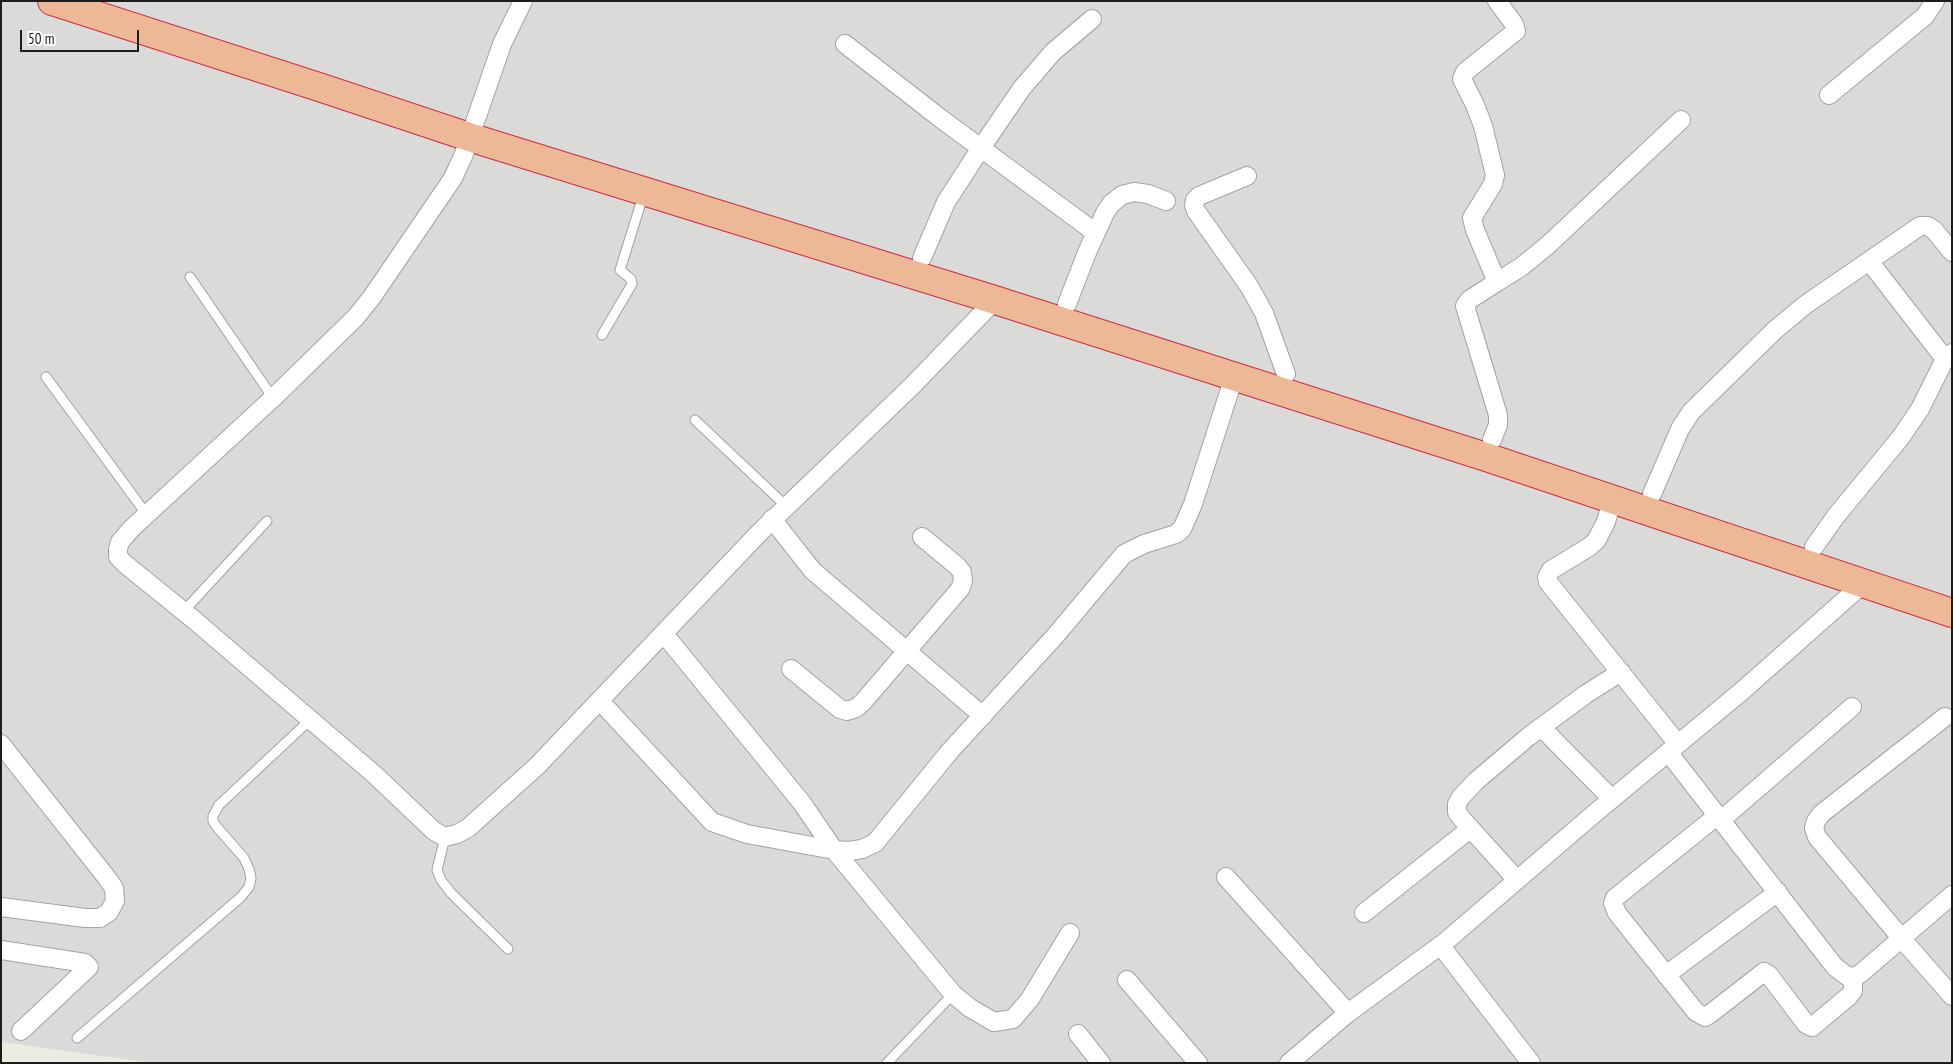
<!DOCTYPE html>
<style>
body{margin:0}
#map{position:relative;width:1953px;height:1064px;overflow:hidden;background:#edece3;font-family:"PT Sans Narrow",sans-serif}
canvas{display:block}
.frame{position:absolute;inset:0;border:2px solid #1c1c1c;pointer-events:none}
.scale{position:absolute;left:20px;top:30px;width:119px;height:22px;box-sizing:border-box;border:2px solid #1c1c1c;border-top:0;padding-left:6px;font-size:15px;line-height:18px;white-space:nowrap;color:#1c1c1c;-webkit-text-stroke:4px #fff;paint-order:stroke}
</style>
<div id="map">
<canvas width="1953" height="1064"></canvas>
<div class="frame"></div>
<div class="scale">50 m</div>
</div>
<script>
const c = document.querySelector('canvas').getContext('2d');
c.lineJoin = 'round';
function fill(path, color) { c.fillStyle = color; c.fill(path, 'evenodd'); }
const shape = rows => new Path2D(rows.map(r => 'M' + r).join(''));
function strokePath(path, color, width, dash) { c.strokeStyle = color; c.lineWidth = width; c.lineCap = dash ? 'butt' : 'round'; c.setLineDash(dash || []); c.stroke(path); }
fill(shape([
 [1,1,1952,1,1952,1063,153,1063,1,1042]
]), '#dadad9');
const service = shape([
 [190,277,273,398],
 [602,335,632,284,631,279,620,270,644,193],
 [46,377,147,515],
 [695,420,786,506],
 [183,612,267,521],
 [445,837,437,870,441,880,451,893,508,949],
 [77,1038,241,897,249,887,251,878,249,869,244,858,216,826,213,821,213,816,219,805,310,720],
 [887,1063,953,994]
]);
const minor = shape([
 [523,1,502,44,464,154,453,178,372,297,356,317,273,398,131,529,120,542,118,549,118,557,125,564,193,619,375,775,434,831,445,837,457,834,468,828,537,766,760,532,912,386,995,300],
 [845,44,940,118,1096,233],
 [1829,95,1925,16,1935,1],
 [1247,176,1199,196,1195,200,1194,205,1196,211,1249,286,1264,313,1286,374],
 [922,258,946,202,981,148,1022,88,1053,52,1092,19],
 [1869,261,1945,359],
 [1497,282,1521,267,1548,245,1681,120],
 [1067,304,1088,250,1105,213,1111,204,1122,195,1134,192,1148,194,1166,201],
 [1492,440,1498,425,1498,415,1465,306,1469,300,1497,282,1475,230,1472,218,1493,184,1495,175,1483,126,1475,105,1462,79,1465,72,1516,31,1514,24,1497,1],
 [1652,494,1680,429,1691,412,1775,330,1805,305,1920,226,1928,226,1934,230,1952,252],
 [1612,500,1606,522,1596,541,1589,547,1551,570,1547,577,1548,582,1678,744],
 [772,519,813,571,983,716],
 [1814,547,1836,516,1901,437,1920,409,1945,359,1952,353],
 [664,634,802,803,834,850,953,994,970,1008,994,1022,1013,1019,1030,999,1070,933],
 [791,669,840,709,847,711,856,708,863,702,960,589,963,581,962,572,957,566,922,537],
 [600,701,712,822,747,834,834,850,849,851,862,849,875,843,950,751,1056,635,1124,554,1144,544,1176,534,1182,529,1193,504,1234,377],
 [1945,717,1821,814,1816,821,1814,828,1817,837,1902,939,1952,996],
 [1541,727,1612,799],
 [1,744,107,878,114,888,115,901,109,912,100,918,85,918,1,907],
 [1668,752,1835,967,1847,976,1853,977,1860,974,1952,895],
 [1718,815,1615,898,1613,903,1617,913,1696,1012,1705,1017,1710,1014,1764,972,1769,975,1806,1024,1812,1027,1849,996,1853,991,1853,977],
 [1721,820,1852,707],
 [1226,877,1348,1013],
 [1517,880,1462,819,1457,812,1457,804,1461,797,1476,781,1528,737,1586,694,1621,672],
 [1364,913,1470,829],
 [1441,946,1531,1063],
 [1,950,85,963,89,967,21,1031],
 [1666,975,1778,892],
 [1127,980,1198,1063],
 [1078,1034,1101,1063],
 [1289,1063,1348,1013,1445,942,1595,813,1742,691,1864,583]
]);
const trunk = shape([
 [52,1,322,88,469,137,995,300,1486,457,1952,613]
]);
strokePath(service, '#a3a3a3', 11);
strokePath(minor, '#a3a3a3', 20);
strokePath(trunk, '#cf2b43', 30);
strokePath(service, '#fff', 9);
strokePath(minor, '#fff', 18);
strokePath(trunk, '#ecb896', 28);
</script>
